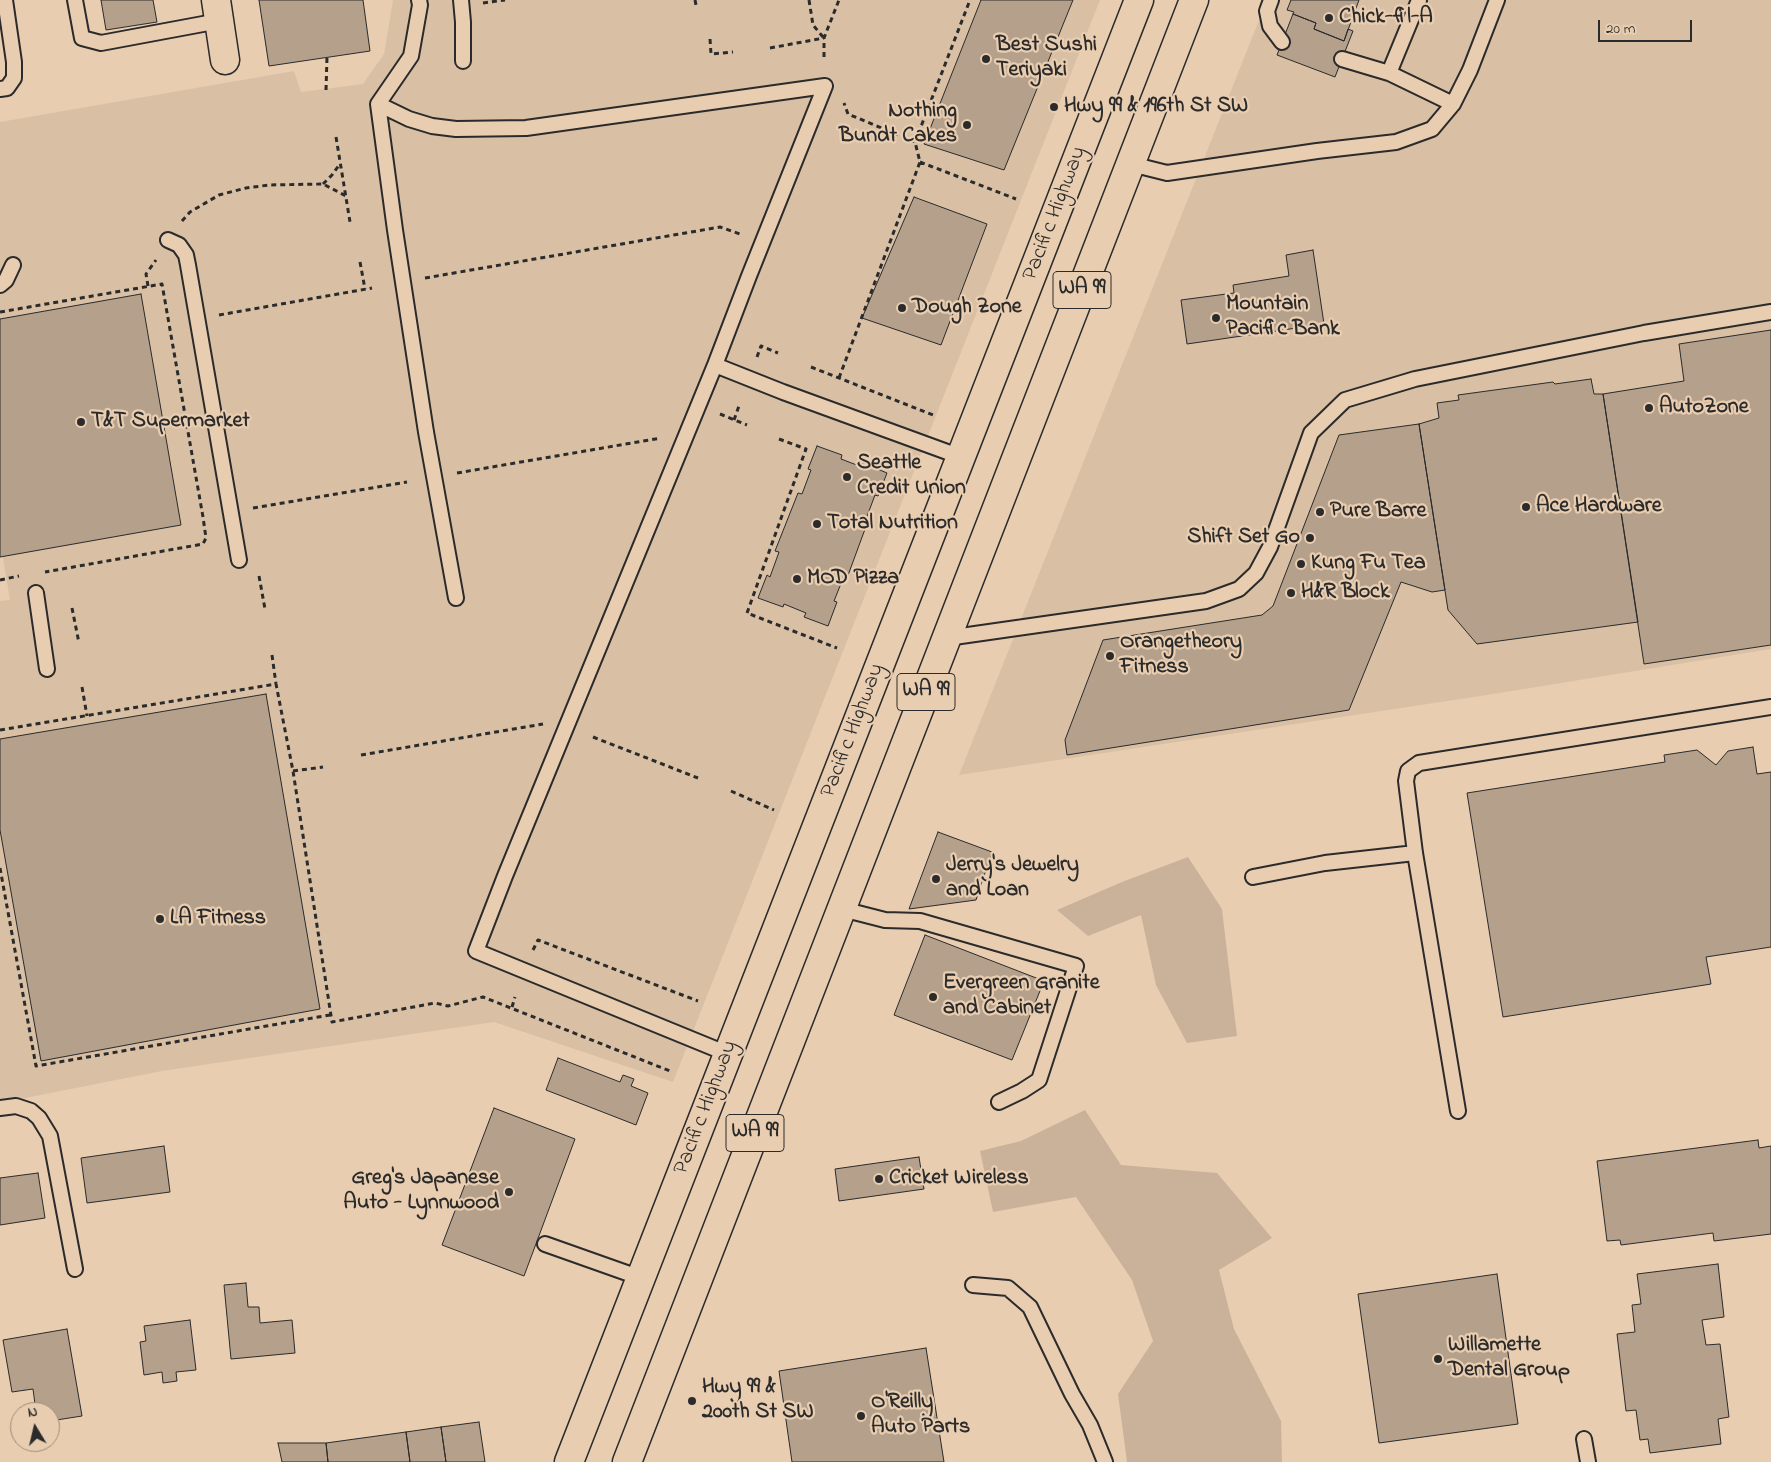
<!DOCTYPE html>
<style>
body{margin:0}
#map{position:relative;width:1771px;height:1462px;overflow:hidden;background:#e9cdb0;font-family:"Indie Flower",sans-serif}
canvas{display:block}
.north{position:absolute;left:10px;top:1402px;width:50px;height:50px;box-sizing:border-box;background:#e9cdb0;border:1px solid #9d8c7b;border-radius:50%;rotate:351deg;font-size:14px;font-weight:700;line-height:20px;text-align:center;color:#2b2b2b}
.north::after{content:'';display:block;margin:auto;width:18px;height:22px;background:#2b2b2b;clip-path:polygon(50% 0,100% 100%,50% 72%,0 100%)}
.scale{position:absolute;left:1598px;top:20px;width:94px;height:22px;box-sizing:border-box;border:2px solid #2b2b2b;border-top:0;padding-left:6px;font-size:15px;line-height:18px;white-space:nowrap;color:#2b2b2b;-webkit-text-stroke:4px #e9cdb0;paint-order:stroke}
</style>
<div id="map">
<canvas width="1771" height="1462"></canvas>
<div class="north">N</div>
<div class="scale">20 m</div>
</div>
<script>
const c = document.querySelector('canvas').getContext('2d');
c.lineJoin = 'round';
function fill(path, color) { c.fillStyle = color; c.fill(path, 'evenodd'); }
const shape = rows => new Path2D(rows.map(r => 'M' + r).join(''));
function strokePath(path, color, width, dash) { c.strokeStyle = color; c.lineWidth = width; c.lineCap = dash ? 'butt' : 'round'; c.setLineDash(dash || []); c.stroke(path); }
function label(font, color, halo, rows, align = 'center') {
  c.font = font + ' "Indie Flower",sans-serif'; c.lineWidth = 4.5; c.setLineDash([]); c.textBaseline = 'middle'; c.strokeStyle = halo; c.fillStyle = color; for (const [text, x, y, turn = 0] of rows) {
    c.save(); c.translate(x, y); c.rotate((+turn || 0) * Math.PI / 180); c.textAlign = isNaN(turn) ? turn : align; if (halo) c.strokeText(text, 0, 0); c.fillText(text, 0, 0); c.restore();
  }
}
fill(shape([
 [393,0,1100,0,673,1082,494,1022,162,1071,0,1103,0,601,10,600,0,540,0,122,294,71,301,92,363,84,384,54],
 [1267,0,1771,0,1771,649,1487,695,959,775]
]), '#d9c0a5');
fill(shape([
 [1188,857,1222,909,1237,1036,1187,1043,1156,985,1141,915,1088,936,1057,910,1122,882],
 [1085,1110,1121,1165,1217,1173,1272,1238,1219,1270,1234,1329,1281,1421,1282,1462,1127,1462,1118,1394,1153,1341,1132,1280,1076,1197,993,1212,980,1151,1021,1141]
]), '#cab29a');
const building = shape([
 [101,0,153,0,157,22,106,30,101,0],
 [259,0,363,0,370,51,269,66,259,0],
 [981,0,1073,0,1004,170,924,144,981,0],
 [1291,0,1359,0,1344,41,1314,29,1316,23,1293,14,1294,12,1287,10,1291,0],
 [1293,14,1316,23,1314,29,1344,41,1348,29,1353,31,1335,77,1277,55,1293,14],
 [914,197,987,224,941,345,862,318,914,197],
 [1313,250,1324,324,1187,344,1181,300,1234,293,1233,285,1289,276,1286,255,1313,250],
 [141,294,181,525,0,557,0,319,141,294],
 [1771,330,1771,645,1644,664,1603,394,1684,381,1679,344,1771,330],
 [1591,379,1594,394,1603,394,1638,622,1477,644,1448,610,1419,424,1439,418,1437,403,1459,400,1458,395,1553,382,1555,384,1591,379],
 [1419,424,1445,590,1432,592,1401,582,1349,710,1067,755,1065,740,1103,640,1262,615,1273,606,1339,435,1419,424],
 [817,446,842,455,841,459,862,467,863,463,887,473,878,496,875,495,866,519,868,521,847,578,844,576,834,601,837,602,828,626,804,617,806,613,784,604,783,607,758,598,767,575,770,577,779,552,775,551,798,493,802,494,811,470,808,469,817,446],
 [266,694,320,1009,41,1061,0,830,0,739,266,694],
 [1753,747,1757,774,1771,772,1771,947,1706,957,1711,984,1503,1017,1467,793,1665,762,1664,755,1697,750,1716,765,1728,751,1753,747],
 [938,832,992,852,976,900,909,909,938,832],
 [925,935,1044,981,1012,1060,894,1015,925,935],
 [558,1058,620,1082,623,1075,634,1079,631,1086,648,1093,636,1125,546,1090,558,1058],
 [494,1108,575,1139,524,1276,442,1245,494,1108],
 [1758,1140,1759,1148,1771,1146,1771,1234,1714,1241,1713,1233,1621,1245,1620,1240,1607,1241,1597,1161,1758,1140],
 [164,1146,170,1192,87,1203,81,1158,164,1146],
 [919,1157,924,1189,839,1201,835,1169,919,1157],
 [38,1173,45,1218,0,1225,0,1178,38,1173],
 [1718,1264,1724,1317,1702,1320,1706,1345,1720,1344,1729,1417,1718,1419,1721,1444,1650,1453,1648,1439,1640,1440,1636,1410,1626,1411,1617,1334,1635,1332,1632,1305,1641,1304,1637,1274,1718,1264],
 [1497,1274,1518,1424,1379,1443,1358,1294,1497,1274],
 [246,1283,248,1307,259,1307,260,1323,292,1320,295,1353,231,1359,224,1285,246,1283],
 [190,1320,196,1370,176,1372,177,1381,163,1383,162,1372,144,1375,140,1342,146,1341,144,1326,190,1320],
 [67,1329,82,1416,50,1421,50,1412,36,1412,33,1389,12,1392,3,1340,67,1329],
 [926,1348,944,1462,792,1462,779,1371,926,1348],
 [479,1422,485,1462,446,1462,441,1427,479,1422],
 [441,1427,446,1462,410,1462,406,1432,441,1427],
 [406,1432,410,1462,328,1462,326,1443,406,1432],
 [278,1443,326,1443,328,1462,282,1462,278,1443]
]);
fill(building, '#b4a08b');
strokePath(building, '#2b2b2b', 1);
const lane = shape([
 [75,0,82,38,101,43,219,21],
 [419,0,420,5,411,56,378,104,409,119,432,126,456,129,526,128,825,86,749,276,715,365],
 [461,0,463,22,463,61],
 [1271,0,1267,11,1270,26,1282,42],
 [1419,0,1389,73,1453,104],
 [1342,59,1389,73],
 [0,89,7,88,14,78,14,62,5,0],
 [378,104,395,230,426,432,456,598],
 [1131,164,1167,173,1317,151,1396,142,1432,129,1453,104,1470,70,1497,0],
 [168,240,179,245,186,255,188,265,239,560],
 [0,285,6,280,13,265],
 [36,593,47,669],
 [947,638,1206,601,1239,589,1256,573,1270,547,1311,433,1345,400,1415,379,1644,333,1771,312],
 [1253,877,1325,863,1415,853],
 [842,909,885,920,920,921,1076,966,1039,1080,1022,1091,999,1102],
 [728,1054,476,951,505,876,715,365,783,392,961,457],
 [0,1108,16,1106,31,1111,39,1118,50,1136,75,1269],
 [1458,1111,1415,853,1406,781,1408,771,1419,763,1771,707],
 [545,1244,641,1278],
 [973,1285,1008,1288,1030,1307,1072,1394,1090,1425,1105,1462],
 [1584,1439,1588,1462]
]);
const street = shape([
 [216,0,225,60]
]);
const highway = shape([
 [569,1462,1139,0],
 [627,1462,1194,0]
]);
strokePath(lane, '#2b2b2b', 18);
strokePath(street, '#2b2b2b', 31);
strokePath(highway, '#2b2b2b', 31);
strokePath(shape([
 [695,0,696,5],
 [809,0,813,25,823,37],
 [483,3,505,0],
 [710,39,711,54,733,52],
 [770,48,824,38],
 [824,57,824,38,839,0],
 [326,90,327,57],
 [336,137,350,222],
 [915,142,970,0],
 [920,162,1016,199],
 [323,184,332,175,340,164],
 [182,221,190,212,219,195,246,188,269,185,323,184,346,196],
 [360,262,365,289],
 [425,278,720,227,740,234],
 [148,286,146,274,156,260],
 [0,312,162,284,203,517,206,538,203,544,45,572],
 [219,315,372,288],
 [757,357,761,346,778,353],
 [811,367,933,415],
 [839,378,920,162,915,142,848,114,844,103],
 [720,414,747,425],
 [734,420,740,403],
 [779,439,806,449,747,613,837,648],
 [457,473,661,438],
 [253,508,407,482],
 [259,576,265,609],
 [0,580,19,576],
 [72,608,79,643],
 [272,655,276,684],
 [82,687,87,716],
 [0,730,276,684,293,771,332,1022,435,1003,448,1006,483,997,670,1071],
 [593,737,698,778],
 [361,755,543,724],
 [293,771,323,767],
 [731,791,774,810],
 [0,868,36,1066,330,1015],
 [533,950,538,940,698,1001],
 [512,1007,515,997]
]), '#2b2b2b', 3, [5, 4]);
strokePath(lane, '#e9cdb0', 14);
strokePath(street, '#e9cdb0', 28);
strokePath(highway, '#e9cdb0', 28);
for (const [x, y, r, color] of [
 [1329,18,5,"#2b2b2b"],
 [986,59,5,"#2b2b2b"],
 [1054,107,5,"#2b2b2b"],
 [967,125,5,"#2b2b2b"],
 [902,308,5,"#2b2b2b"],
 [1216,318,5,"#2b2b2b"],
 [1649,408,5,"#2b2b2b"],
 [81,422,5,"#2b2b2b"],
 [847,477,5,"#2b2b2b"],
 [1526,507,5,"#2b2b2b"],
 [1320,512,5,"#2b2b2b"],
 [817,524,5,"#2b2b2b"],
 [1310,538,5,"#2b2b2b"],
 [1301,564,5,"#2b2b2b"],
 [797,579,5,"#2b2b2b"],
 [1291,593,5,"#2b2b2b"],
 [1110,656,5,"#2b2b2b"],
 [936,879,5,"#2b2b2b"],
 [160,919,5,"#2b2b2b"],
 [933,997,5,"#2b2b2b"],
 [879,1179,5,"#2b2b2b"],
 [509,1192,5,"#2b2b2b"],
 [1438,1359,5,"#2b2b2b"],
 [692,1401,5,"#2b2b2b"],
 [861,1416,5,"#2b2b2b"]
]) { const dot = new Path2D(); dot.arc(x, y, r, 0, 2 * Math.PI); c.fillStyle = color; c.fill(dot); strokePath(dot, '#e9cdb0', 2); }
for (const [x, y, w] of [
 [1082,290,58],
 [926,692,58],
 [755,1133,58]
]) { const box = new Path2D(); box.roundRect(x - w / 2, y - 18.5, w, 37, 4); c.fillStyle = '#e9cdb0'; c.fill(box); strokePath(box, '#2b2b2b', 1); }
label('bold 21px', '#2b2b2b', null, [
 ["WA 99",1082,290],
 ["WA 99",926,692],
 ["WA 99",755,1133]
]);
label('bold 22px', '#2b2b2b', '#e9cdb0', [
 ["Chick-fil-A",1339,18],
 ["Best Sushi",996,46],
 ["Teriyaki",996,71],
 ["Hwy 99 & 196th St SW",1064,107],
 ["Nothing",957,112,"right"],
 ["Bundt Cakes",957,137,"right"],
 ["Mountain",1226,305],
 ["Pacific Bank",1226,330],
 ["Dough Zone",912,308],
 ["AutoZone",1659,408],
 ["T&T Supermarket",91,422],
 ["Seattle",857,464],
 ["Credit Union",857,489],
 ["Ace Hardware",1536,507],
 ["Pure Barre",1330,512],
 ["Total Nutrition",827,524],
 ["Shift Set Go",1300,538,"right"],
 ["Kung Fu Tea",1311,564],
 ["MOD Pizza",807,579],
 ["H&R Block",1301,593],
 ["Orangetheory",1120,643],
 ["Fitness",1120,668],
 ["Jerry's Jewelry",946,866],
 ["and Loan",946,891],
 ["LA Fitness",170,919],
 ["Evergreen Granite",943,984],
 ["and Cabinet",943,1009],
 ["Greg's Japanese",499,1179,"right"],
 ["Auto - Lynnwood",499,1204,"right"],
 ["Cricket Wireless",889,1179],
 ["Willamette",1448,1346],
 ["Dental Group",1448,1371],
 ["Hwy 99 &",702,1388],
 ["200th St SW",702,1413],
 ["O'Reilly",871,1403],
 ["Auto Parts",871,1428]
], 'left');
label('22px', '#2b2b2b', '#e9cdb0', [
 ["Pacific Highway",1056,214,-69],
 ["Pacific Highway",854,731,-69],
 ["Pacific Highway",707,1108,-69]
]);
</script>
